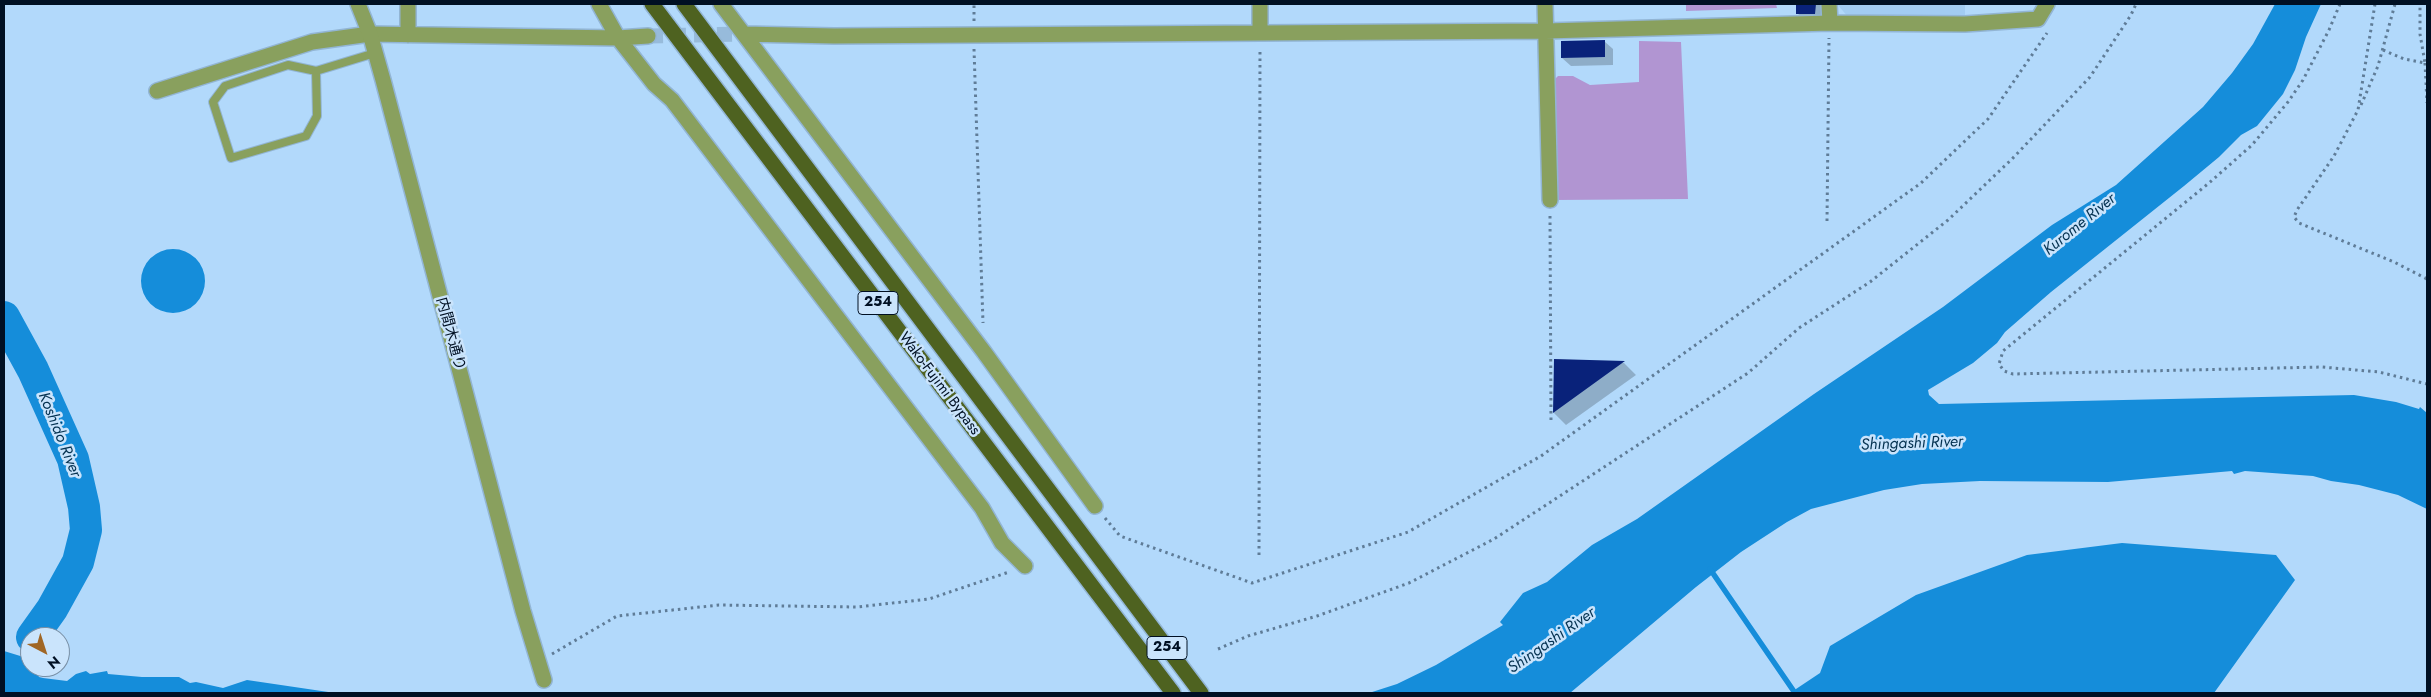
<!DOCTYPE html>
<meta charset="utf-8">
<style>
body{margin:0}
#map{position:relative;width:2431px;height:697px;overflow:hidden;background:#b2d9fb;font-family:Jost,sans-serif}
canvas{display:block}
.frame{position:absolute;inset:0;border:5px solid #001023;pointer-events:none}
.north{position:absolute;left:20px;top:627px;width:50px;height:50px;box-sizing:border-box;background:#cae4fc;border:1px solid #798fa5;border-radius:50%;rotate:140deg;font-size:14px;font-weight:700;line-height:20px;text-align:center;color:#001023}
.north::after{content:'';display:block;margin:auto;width:18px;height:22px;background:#a06625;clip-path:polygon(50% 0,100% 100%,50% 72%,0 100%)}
</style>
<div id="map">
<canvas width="2431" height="697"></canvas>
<div class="frame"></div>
<div class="north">N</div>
</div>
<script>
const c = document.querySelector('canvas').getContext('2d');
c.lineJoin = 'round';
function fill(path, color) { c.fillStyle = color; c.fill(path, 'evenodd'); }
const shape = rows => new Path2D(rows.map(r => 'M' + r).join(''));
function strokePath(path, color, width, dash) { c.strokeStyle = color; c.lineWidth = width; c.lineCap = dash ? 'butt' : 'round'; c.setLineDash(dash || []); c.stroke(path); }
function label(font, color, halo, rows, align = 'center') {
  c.font = font + ' Jost,"Noto Sans JP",sans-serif'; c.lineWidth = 5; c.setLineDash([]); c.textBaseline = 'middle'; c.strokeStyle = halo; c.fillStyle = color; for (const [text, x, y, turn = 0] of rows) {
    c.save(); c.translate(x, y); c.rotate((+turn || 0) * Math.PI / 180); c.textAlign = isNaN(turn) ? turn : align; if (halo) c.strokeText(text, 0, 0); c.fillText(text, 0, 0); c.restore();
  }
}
fill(shape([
 [1837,4,1965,4,1965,17,1849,18]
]), '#a2ccf2');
fill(shape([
 [1686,4,1776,4,1777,8,1686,11],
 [1639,41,1681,42,1688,199,1555,200,1554,80,1558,76,1573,76,1590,85,1639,82]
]), '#b195d2');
fill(shape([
 [2275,4,2321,4,2306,37,2295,70,2283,94,2257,126,2241,135,2219,157,2184,186,2051,292,2005,332,1997,343,1973,363,1928,390,1929,395,1939,404,2354,395,2396,402,2419,409,2420,407,2427,413,2427,509,2398,495,2359,485,2331,481,2313,476,2245,471,2234,474,2232,471,2108,482,1980,481,1922,484,1884,490,1811,509,1787,522,1741,552,1696,587,1570,693,1369,693,1397,684,1436,665,1503,625,1500,622,1523,593,1547,582,1592,545,1637,519,1814,394,1943,307,2052,225,2116,185,2203,107,2232,73,2253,44],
 '141 281a32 32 0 1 1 64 0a32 32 0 1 1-64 0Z',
 [2122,543,2276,555,2295,580,2214,693,1790,693,1820,673,1830,646,1916,595,2027,555],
 [4,651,30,659,30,667,34,667,39,677,43,678,67,681,76,674,86,671,90,674,107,671,108,674,142,677,179,677,190,683,196,682,223,688,247,680,335,693,4,693]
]), '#158dda');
fill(shape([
 [1797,4,1824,4,1823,22,1806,21,1797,13],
 [1604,41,1613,49,1613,65,1571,66,1562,58],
 [1555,360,1624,363,1636,375,1566,425,1554,413]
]), '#0003');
strokePath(shape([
 [1710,569,1795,693]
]), '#158dda', 5.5);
strokePath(shape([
 [4,317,33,370,73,459,84,507,86,530,78,562,52,609,32,637]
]), '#158dda', 32);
fill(shape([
 [1796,4,1816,4,1815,14,1796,14],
 [1605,40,1605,57,1561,58,1561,41],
 [1554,359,1625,361,1553,413]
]), '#09227a');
strokePath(shape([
 [648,36,744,34]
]), '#97bbdb', 15, [15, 8]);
const service = shape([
 [316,71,288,65,225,86,213,102,231,158,306,136,317,116,316,71,375,53]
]);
const minor = shape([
 [408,4,408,35],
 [599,4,618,38,654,84,672,100,982,508,1002,543,1025,566],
 [721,4,984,352,1095,506],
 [1545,4,1550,200],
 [1829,4,1830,23],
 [1260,32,1260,4],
 [744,34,834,36,1546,31,1830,23,1965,24,2038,19,2047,4],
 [157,91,312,42,370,34,618,38,648,36]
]);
const tertiary = shape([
 [358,4,370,34,383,80,523,611,544,680]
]);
const trunk = shape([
 [652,4,1173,693],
 [684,4,1201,693]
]);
strokePath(service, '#92b5d4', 10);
strokePath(minor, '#92b5d4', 18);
strokePath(tertiary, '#92b5d4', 18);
strokePath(trunk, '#92b5d4', 18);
strokePath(shape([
 [2340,4,2329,30,2303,80,2288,102,2252,145,2209,183,2003,351,1999,364,2004,371,2013,374,2322,367,2379,372,2427,384],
 [2375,4,2358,110,2334,156,2297,210,2294,217,2299,223,2394,262,2427,279],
 [974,21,974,4],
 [974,49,983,323],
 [2383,50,2404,59,2425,63,2420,34,2420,4],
 [2425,63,2427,103],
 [2361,105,2378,66,2395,4],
 [1550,216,1551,423],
 [1827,221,1829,38],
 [1105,518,1120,536,1252,583,1408,532,1541,456,1921,183,1988,119,2047,33],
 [1259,555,1260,48],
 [1218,649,1248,636,1317,616,1409,583,1494,539,1748,373,1799,328,1870,282,1948,220,2012,159,2090,77,2131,15,2136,4],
 [552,654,617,616,719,605,857,607,929,599,1009,572]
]), '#5f7c97', 3, [2.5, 4]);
strokePath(service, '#89a05e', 8);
strokePath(minor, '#89a05e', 15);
strokePath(tertiary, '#89a05e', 15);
strokePath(trunk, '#4e6220', 15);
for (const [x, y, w] of [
 [878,303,40],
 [1167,648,40]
]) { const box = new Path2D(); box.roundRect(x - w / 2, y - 11.5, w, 23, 4); c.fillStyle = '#cae4fc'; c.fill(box); strokePath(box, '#001023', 1); }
label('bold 14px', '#001023', null, [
 ["254",878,303],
 ["254",1167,648]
]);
label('15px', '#001023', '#cae4fc', [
 ["内間木通り",450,334,75],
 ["Wako-Fujimi Bypass",939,384,53]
]);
label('italic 16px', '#053251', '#cae4fc', [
 ["Kurome River",2080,225,-39],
 ["Koshido River",59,435,68],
 ["Shingashi River",1912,444,-2],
 ["Shingashi River",1552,641,-35]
]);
</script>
